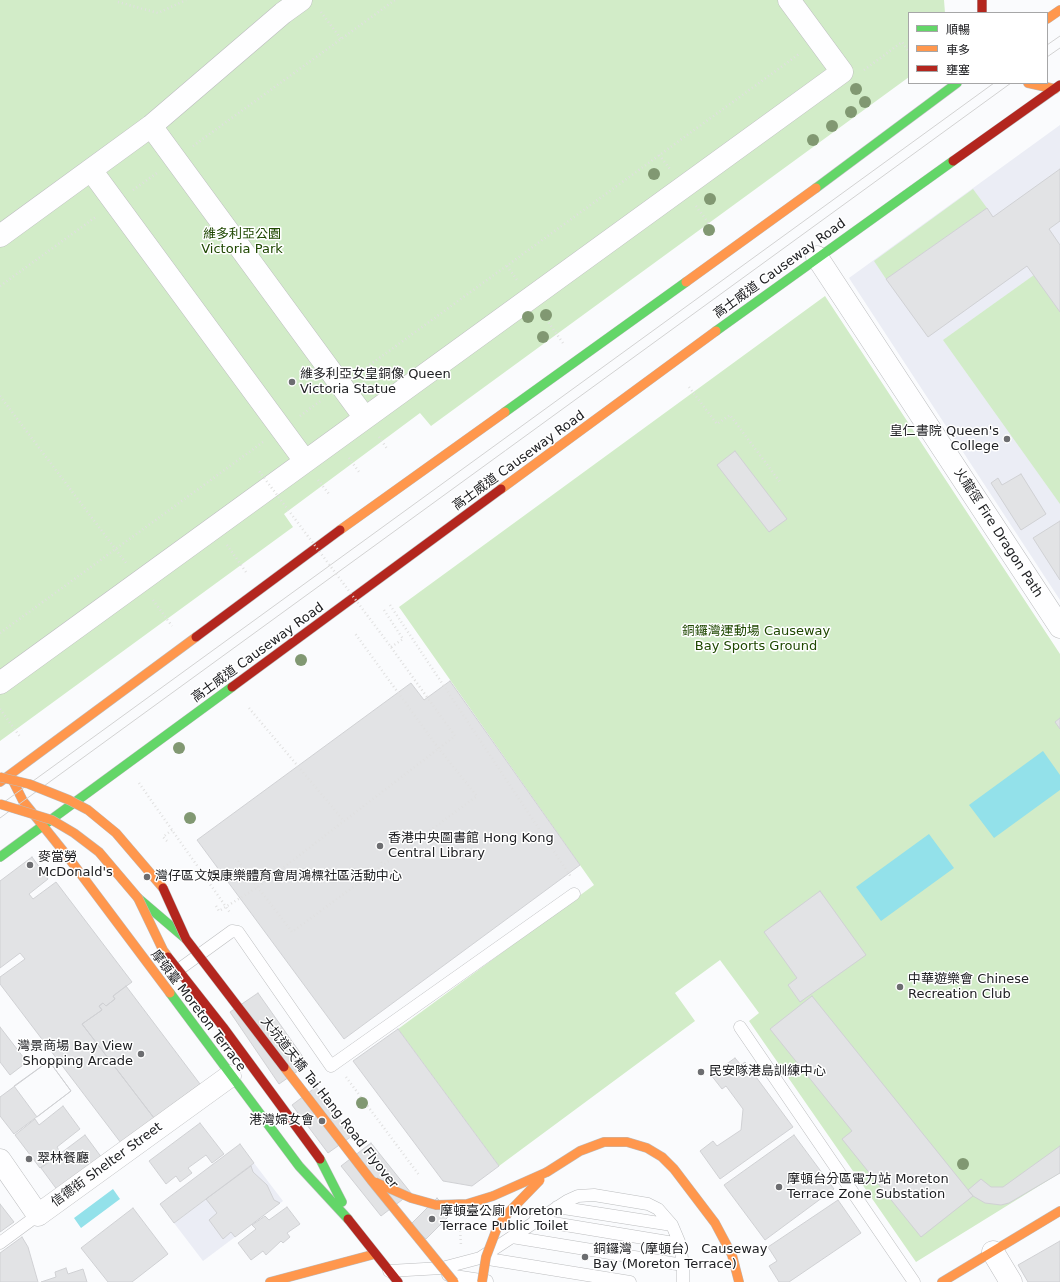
<!DOCTYPE html>
<meta charset="utf-8">
<style>
body{margin:0}
#map{position:relative;width:1060px;height:1282px;overflow:hidden;background:#fafbfd;font-family:"DejaVu Sans","Noto Sans TC",sans-serif}
canvas{display:block}
.legend{position:absolute;left:908px;top:12px;width:140px;height:72px;box-sizing:border-box;background:#fff;border:1px solid #a6a6a7;margin:0;padding:5px 7px;list-style:none;font-size:12px;color:#202124}
.legend li{display:flex;align-items:center;gap:8px;height:20px}
.legend b{width:20px;border:1px solid #a6a6a7}
</style>
<div id="map">
<canvas width="1060" height="1282"></canvas>
<ul class="legend">
<li><b style="height:5px;background:#63d668"></b>順暢</li>
<li><b style="height:5px;background:#ff974d"></b>車多</li>
<li><b style="height:5px;background:#b3261e"></b>壅塞</li>
</ul>
</div>
<script>
const c = document.querySelector('canvas').getContext('2d');
c.lineJoin = 'round';
function fill(path, color) { c.fillStyle = color; c.fill(path, 'evenodd'); }
const shape = rows => new Path2D(rows.map(r => 'M' + r).join(''));
function strokePath(path, color, width, dash) { c.strokeStyle = color; c.lineWidth = width; c.lineCap = dash ? 'butt' : 'round'; c.setLineDash(dash || []); c.stroke(path); }
function label(font, color, halo, rows, align = 'center') {
  c.font = font + ' "DejaVu Sans","Noto Sans TC",sans-serif'; c.lineWidth = 3; c.setLineDash([]); c.textBaseline = 'middle'; c.strokeStyle = halo; c.fillStyle = color; for (const [text, x, y, turn = 0] of rows) {
    c.save(); c.translate(x, y); c.rotate((+turn || 0) * Math.PI / 180); c.textAlign = isNaN(turn) ? turn : align; if (halo) c.strokeText(text, 0, 0); c.fillText(text, 0, 0); c.restore();
  }
}
fill(shape([
 [1060,125,1060,600,849,278],
 [254,1163,283,1201,203,1261,174,1223]
]), '#ebedf5');
fill(shape([
 [0,0,944,0,945,13,909,13,909,77,431,426,420,413,284,514,293,527,0,741],
 [973,189,987,208,886,279,874,261],
 [1034,275,1060,312,1060,504,943,340],
 [825,296,1060,654,1060,1173,916,1262,749,1021,759,1013,720,960,675,993,695,1021,499,1166,398,1029,594,885,399,607]
]), '#d2ecc8');
fill(shape([
 [1043,751,1060,775,1060,790,994,838,969,805],
 [929,834,954,868,881,921,856,887],
 [113,1189,120,1199,81,1228,74,1218]
]), '#93e1ea');
const building = shape([
 [1060,169,1060,221,1049,229,1060,245,1060,312,1027,266,928,337,886,279,987,208,993,217,1060,169],
 [735,451,787,519,769,532,717,465,735,451],
 [1021,474,1046,514,1021,530,991,483,998,478,1002,485,1021,474],
 [1060,521,1060,580,1033,538,1060,521],
 [450,681,580,865,344,1039,197,840,411,683,424,700,450,681],
 [1060,718,1060,729,1055,722,1060,718],
 [32,857,48,879,29,894,33,899,56,882,132,982,113,996,115,999,106,1006,103,1003,99,1006,102,1010,82,1024,154,1118,121,1143,0,984,0,977,25,959,20,953,0,968,0,881,32,857],
 [820,891,866,955,800,1002,788,985,797,978,764,932,820,891],
 [126,986,200,1084,154,1118,82,1024,102,1010,99,1006,103,1003,106,1006,115,999,113,996,126,986],
 [258,993,308,1064,279,1084,230,1012,258,993],
 [812,996,973,1196,921,1237,842,1139,852,1131,770,1029,812,996],
 [0,1027,27,1062,10,1075,0,1062,0,1027],
 [398,1029,499,1166,472,1186,443,1181,353,1061,398,1029],
 [735,1058,741,1065,745,1062,793,1127,720,1179,700,1151,713,1141,717,1146,741,1130,743,1109,726,1086,722,1089,711,1075,735,1058],
 [49,1061,71,1091,37,1117,14,1086,49,1061],
 [49,1061,71,1091,14,1134,0,1116,0,1097,49,1061],
 [316,1087,352,1136,328,1153,292,1105,316,1087],
 [63,1106,80,1129,57,1147,60,1152,40,1168,15,1135,35,1119,39,1125,63,1106],
 [200,1123,224,1154,212,1163,206,1155,188,1168,192,1173,180,1182,176,1176,166,1184,149,1161,200,1123],
 [85,1135,102,1158,58,1191,41,1168,85,1135],
 [794,1135,834,1189,765,1240,724,1185,794,1135],
 [371,1143,411,1193,381,1216,341,1166,371,1143],
 [240,1144,254,1163,174,1223,160,1204,240,1144],
 [1060,1146,1060,1173,1009,1203,1001,1205,985,1203,973,1196,968,1190,981,1179,991,1187,1003,1187,1060,1146],
 [251,1166,253,1172,267,1185,274,1200,280,1203,235,1237,231,1232,223,1239,209,1220,217,1213,206,1199,251,1166],
 [437,1198,452,1213,426,1239,411,1224,437,1198],
 [838,1200,861,1233,789,1282,779,1282,769,1266,777,1261,768,1247,838,1200],
 [0,1204,14,1222,0,1232,0,1204],
 [287,1207,300,1224,287,1233,290,1237,283,1243,281,1241,266,1255,263,1251,251,1260,238,1243,256,1229,252,1225,265,1216,269,1220,287,1207],
 [133,1208,168,1254,132,1282,108,1282,81,1248,133,1208],
 [22,1237,28,1247,38,1282,0,1282,0,1253,22,1237],
 [1060,1241,1060,1282,1028,1282,1018,1265,1060,1241],
 [66,1268,68,1274,83,1269,87,1282,41,1282,56,1277,55,1272,66,1268]
]);
fill(building, '#e2e3e5');
strokePath(building, '#d0d1d4', 1);
const lane = shape([
 [174,973,232,931,238,932,331,1066,574,894],
 [740,1027,914,1282],
 [557,1207,672,1225],
 [535,1220,680,1244],
 [512,1237,683,1265],
 [0,1243,38,1215],
 [482,1258,630,1282],
 [389,1271,442,1268,480,1258,567,1201,578,1196,594,1195,648,1204,658,1209,672,1225,680,1244,683,1265,683,1282],
 [448,1275,487,1281]
]);
const street = shape([
 [151,126,365,418],
 [91,170,305,461],
 [0,236,151,126,283,13,301,0],
 [817,257,1060,627],
 [0,683,842,72,789,0],
 [0,1160,38,1215,230,1076],
 [993,1252,1011,1282]
]);
const fast = shape([
 [816,188,957,83],
 [716,331,953,161],
 [505,412,686,282],
 [0,857,232,687],
 [138,898,186,939],
 [170,993,299,1166,348,1219],
 [320,1159,342,1202]
]);
const slow = shape([
 [1047,19,1060,10],
 [1028,83,1055,89],
 [686,282,816,188],
 [501,489,716,331],
 [340,530,505,412],
 [10,775,23,801,68,857,170,993],
 [0,782,196,637],
 [547,1172,580,1151,604,1142,627,1142,647,1148,662,1157,674,1169,715,1223,732,1255,739,1282],
 [270,1282,375,1254],
 [942,1282,1060,1211]
]);
const jam = shape([
 [982,0,982,13],
 [953,161,1060,85],
 [196,637,340,530],
 [232,687,501,489],
 [348,1219,398,1282]
]);
strokePath(lane, '#bcbdbf', 13);
strokePath(street, '#bcbdbf', 23);
strokePath(fast, '#bcbdbf', 10);
strokePath(slow, '#bcbdbf', 10);
strokePath(jam, '#bcbdbf', 10);
strokePath(shape([
 [118,2,158,13,186,0],
 [321,12,341,39],
 [864,70,902,42,909,52],
 [193,146,395,0],
 [659,155,670,169],
 [133,190,157,173],
 [696,206,715,232],
 [507,266,517,280],
 [0,286,97,216],
 [544,316,563,343],
 [360,372,799,54],
 [689,387,717,424,730,415,780,482],
 [0,396,126,563],
 [300,416,323,399],
 [379,437,388,450],
 [349,458,359,472],
 [318,480,329,494],
 [227,545,246,572],
 [153,600,172,626],
 [390,605,571,877],
 [384,610,403,639,391,647],
 [0,633,263,442],
 [249,708,344,821],
 [0,709,21,738],
 [139,783,231,914],
 [167,841,163,837,172,830],
 [238,861,292,932,477,796,439,749,354,632],
 [381,862,383,865],
 [346,1077,419,1175],
 [460,1227,461,1246]
]), '#e0e0e0', 2.5, [1, 3]);
strokePath(lane, '#fefeff', 12);
strokePath(street, '#fefeff', 22);
strokePath(fast, '#63d668', 9);
strokePath(slow, '#ff974d', 9);
strokePath(jam, '#b3261e', 9);
strokePath(shape([
 [1047,45,1060,36],
 [1047,57,1060,48],
 [0,805,994,83],
 [0,818,1011,83]
]), '#d2d2d2', 1);
const slowBridge = shape([
 [0,777,29,784,69,800,88,810,116,833,163,888],
 [0,804,52,820,74,833,99,852,138,898,163,950,168,957],
 [284,1067,371,1180,454,1282],
 [375,1182,411,1198,436,1205,467,1204,493,1196,547,1172],
 [482,1282,486,1257,497,1228,508,1213,540,1180]
]);
const jamBridge = shape([
 [163,888,186,939,284,1067],
 [168,957,223,1027,320,1159]
]);
strokePath(slowBridge, '#bcbdbf', 10, []);
strokePath(jamBridge, '#bcbdbf', 10, []);
strokePath(shape([
 [216,906,219,911,258,887,455,736,391,647,259,471]
]), '#e0e0e0', 2.5, [1, 3]);
strokePath(slowBridge, '#ff974d', 9);
strokePath(jamBridge, '#b3261e', 9);
c.fillStyle = '#819872';
for (const [x, y] of [
 [856,89],
 [865,102],
 [851,112],
 [832,126],
 [813,140],
 [654,174],
 [710,199],
 [709,230],
 [546,315],
 [528,317],
 [543,337],
 [301,660],
 [179,748],
 [190,818],
 [362,1103],
 [963,1164]
]) { c.beginPath(); c.arc(x, y, 6, 0, 2 * Math.PI); c.fill(); }
for (const [x, y, r, color] of [
 [292,382,4,"#6c6d70"],
 [1007,439,4,"#6c6d70"],
 [380,846,4,"#6c6d70"],
 [30,865,4,"#6c6d70"],
 [147,877,4,"#6c6d70"],
 [900,987,4,"#6c6d70"],
 [141,1054,4,"#6c6d70"],
 [701,1072,4,"#6c6d70"],
 [322,1121,4,"#6c6d70"],
 [29,1159,4,"#6c6d70"],
 [779,1187,4,"#6c6d70"],
 [432,1219,4,"#6c6d70"],
 [585,1257,4,"#6c6d70"]
]) { const dot = new Path2D(); dot.arc(x, y, r, 0, 2 * Math.PI); c.fillStyle = color; c.fill(dot); strokePath(dot, '#fff', 1.5); }
label('13px', '#1e4700', '#fff', [
 ["維多利亞公園",242,235],
 ["Victoria Park",242,250],
 ["銅鑼灣運動場 Causeway",756,632],
 ["Bay Sports Ground",756,647]
]);
label('13px', '#202124', '#fff', [
 ["高士威道 Causeway Road",780,269,-36],
 ["高士威道 Causeway Road",519,461,-36],
 ["火龍徑 Fire Dragon Path",998,533,57],
 ["高士威道 Causeway Road",258,653,-36],
 ["摩頓臺 Moreton Terrace",198,1011,53],
 ["大坑道天橋 Tai Hang Road Flyover",329,1103,52],
 ["信德街 Shelter Street",107,1165,-36]
]);
label('13px', '#202124', '#fff', [
 ["維多利亞女皇銅像 Queen",300,375],
 ["Victoria Statue",300,390],
 ["皇仁書院 Queen's",999,432,"right"],
 ["College",999,447,"right"],
 ["香港中央圖書館 Hong Kong",388,839],
 ["Central Library",388,854],
 ["麥當勞",38,858],
 ["McDonald's",38,873],
 ["灣仔區文娛康樂體育會周鴻標社區活動中心",155,877],
 ["中華遊樂會 Chinese",908,980],
 ["Recreation Club",908,995],
 ["灣景商場 Bay View",133,1047,"right"],
 ["Shopping Arcade",133,1062,"right"],
 ["民安隊港島訓練中心",709,1072],
 ["港灣婦女會",314,1121,"right"],
 ["翠林餐廳",37,1159],
 ["摩頓台分區電力站 Moreton",787,1180],
 ["Terrace Zone Substation",787,1195],
 ["摩頓臺公廁 Moreton",440,1212],
 ["Terrace Public Toilet",440,1227],
 ["銅鑼灣（摩頓台） Causeway",593,1250],
 ["Bay (Moreton Terrace)",593,1265]
], 'left');
</script>
